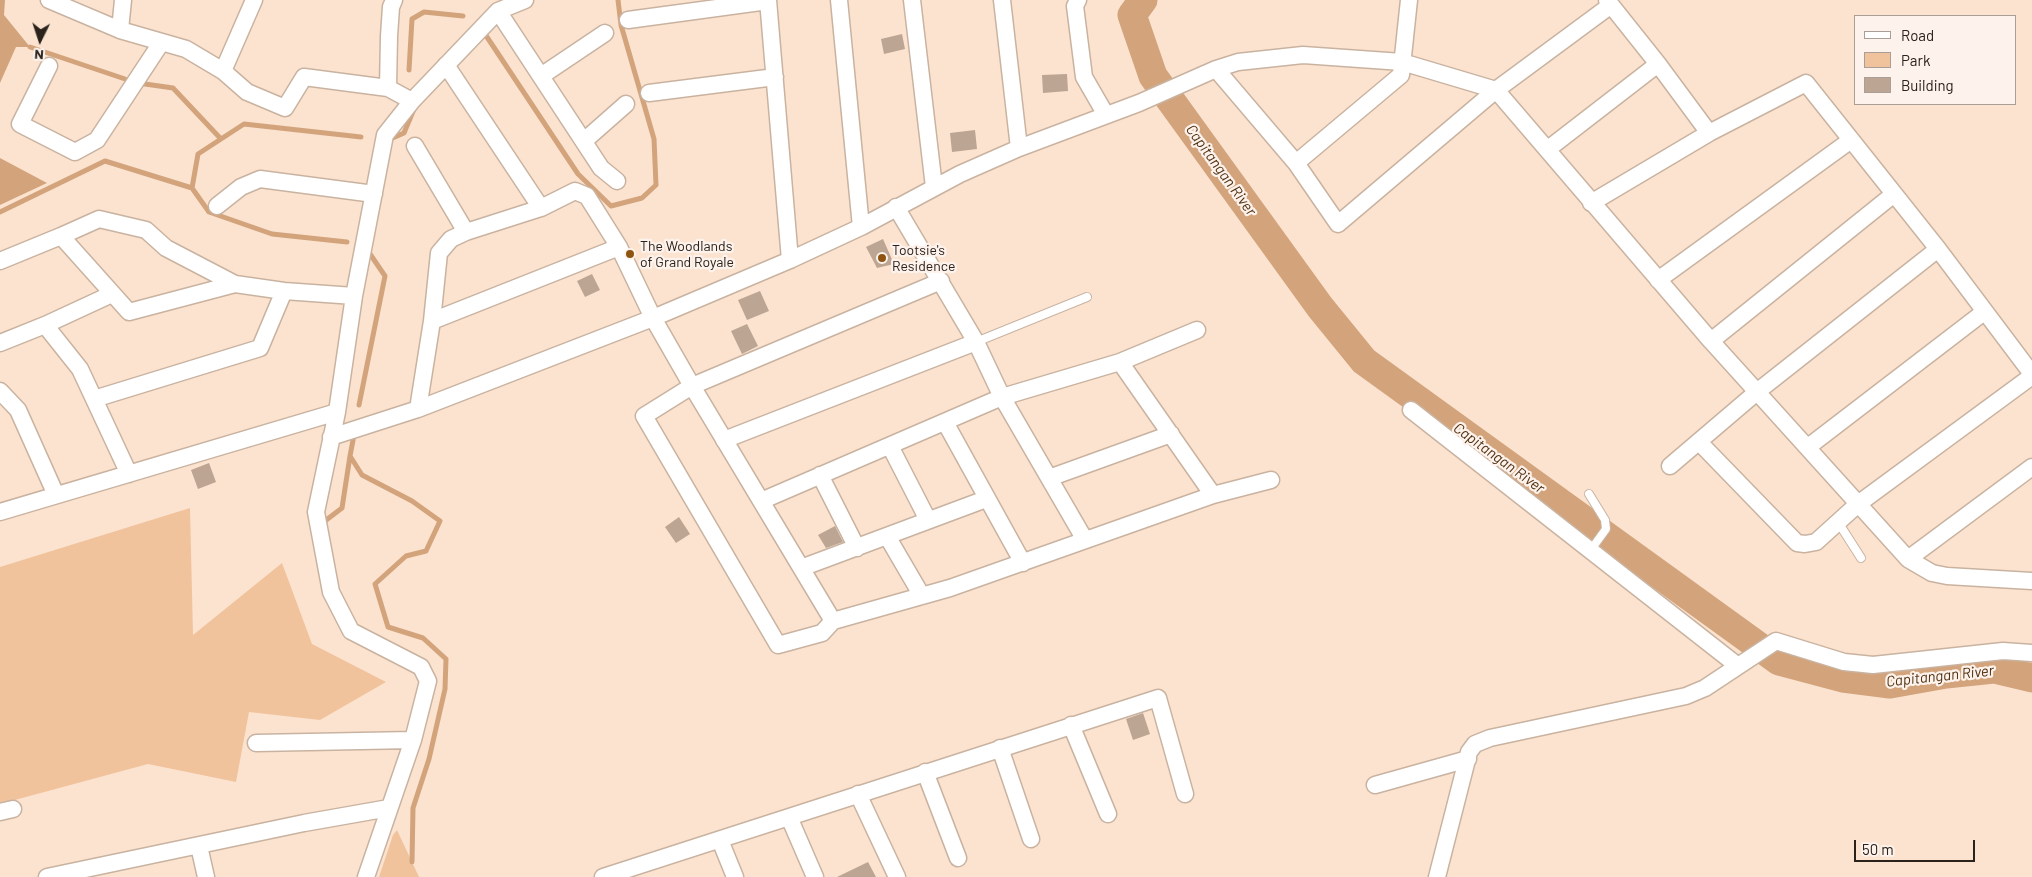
<!DOCTYPE html>
<style>
body{margin:0}
#map{position:relative;width:2032px;height:877px;overflow:hidden;background:#fbe3d0;font-family:Barlow,sans-serif}
canvas{display:block}
.legend{position:absolute;left:1854px;top:15px;width:162px;height:90px;box-sizing:border-box;background:#fdf3ec;border:1px solid #a99f98;margin:0;padding:6px 9px;list-style:none;font-size:15px;color:#2a221b}
.legend li{display:flex;align-items:center;gap:10px;height:25px}
.legend b{width:25px;border:1px solid #a99f98}
.north{position:absolute;left:15px;top:15px;width:50px;height:50px;-webkit-text-stroke:4px #fdf3ec;paint-order:stroke;rotate:184deg;font-size:14px;font-weight:700;line-height:20px;text-align:center;color:#2a221b}
.north::after{content:'';display:block;margin:auto;width:18px;height:22px;background:#2a221b;clip-path:polygon(50% 0,100% 100%,50% 72%,0 100%)}
.scale{position:absolute;left:1854px;top:840px;width:121px;height:22px;box-sizing:border-box;border:2px solid #2a221b;border-top:0;padding-left:6px;font-size:15px;line-height:18px;white-space:nowrap;color:#2a221b;-webkit-text-stroke:4px #fdf3ec;paint-order:stroke}
</style>
<div id="map">
<canvas width="2032" height="877"></canvas>
<ul class="legend">
<li><b style="height:6px;background:#fff"></b>Road</li>
<li><b style="height:14px;background:#f1c39c"></b>Park</li>
<li><b style="height:14px;background:#bca593"></b>Building</li>
</ul>
<div class="north">N</div>
<div class="scale">50 m</div>
</div>
<script>
const c = document.querySelector('canvas').getContext('2d');
c.lineJoin = 'round';
function fill(path, color) { c.fillStyle = color; c.fill(path, 'evenodd'); }
const shape = rows => new Path2D(rows.map(r => 'M' + r).join(''));
function strokePath(path, color, width, dash) { c.strokeStyle = color; c.lineWidth = width; c.lineCap = dash ? 'butt' : 'round'; c.setLineDash(dash || []); c.stroke(path); }
function label(font, color, halo, rows, align = 'center') {
  c.font = font + ' Barlow,sans-serif'; c.lineWidth = 4.5; c.setLineDash([]); c.textBaseline = 'middle'; c.strokeStyle = halo; c.fillStyle = color; for (const [text, x, y, turn = 0] of rows) {
    c.save(); c.translate(x, y); c.rotate((+turn || 0) * Math.PI / 180); c.textAlign = isNaN(turn) ? turn : align; if (halo) c.strokeText(text, 0, 0); c.fillText(text, 0, 0); c.restore();
  }
}
fill(shape([
 [190,508,193,635,282,563,312,644,386,682,320,720,249,712,236,782,148,764,0,804,0,567],
 [397,830,419,877,379,877,393,835]
]), '#f1c39c');
fill(shape([
 [0,0,5,0,4,15,30,47,16,47,0,83],
 [0,158,47,183,0,205]
]), '#d3a47c');
strokePath(shape([
 [483,31,578,174,611,206,642,198,656,185,654,139,621,25,618,0],
 [30,47,125,79],
 [409,70,412,19,424,12,463,16],
 [138,83,173,88,221,139],
 [388,140,404,133,414,109],
 [0,212,105,161,192,188],
 [347,242,272,234,209,212,192,188,198,154,244,124,361,137],
 [359,405,385,276,368,251],
 [354,435,350,456,362,475,412,501,440,521,426,551,406,556,375,584,388,627,423,638,446,659,445,689,429,759,413,808,412,862],
 [321,524,342,508,350,456]
]), '#d3a47c', 5);
strokePath(shape([
 [1143,0,1132,15,1153,76,1320,307,1364,361,1779,661,1843,678,1890,684,1946,674,1994,669,2032,678]
]), '#d3a47c', 29);
fill(shape([
 [902,34,905,49,884,54,881,39],
 [1067,74,1068,91,1043,93,1042,75],
 [975,130,977,149,952,152,950,133],
 [883,239,894,264,877,268,866,247],
 [592,274,600,290,585,297,577,281],
 [760,291,769,311,747,320,738,300],
 [747,324,758,346,742,354,731,331],
 [209,463,216,482,198,489,191,470],
 [679,517,690,534,676,543,665,527],
 [835,526,843,542,826,548,818,535],
 [1143,713,1150,734,1133,740,1126,719],
 [868,862,876,877,837,877]
]), '#bca593');
const lane = shape([
 [976,342,1087,297],
 [1589,494,1605,520,1606,529,1590,551],
 [1838,522,1861,558]
]);
const street = shape([
 [49,0,120,30,186,49,223,71,247,92,285,108,304,77,388,88],
 [394,0,391,7,389,36,388,88,412,101],
 [768,0,790,260],
 [839,0,861,227],
 [912,0,934,187],
 [1002,0,1019,148],
 [1078,0,1075,6,1084,77,1106,115],
 [1607,0,1658,64,1709,133],
 [498,11,601,168,617,181],
 [628,20,768,1],
 [120,30,123,0],
 [446,65,541,208],
 [49,66,20,124,75,152,97,140,161,43],
 [1216,69,1296,163,1338,224,1496,90,1611,5],
 [223,71,254,0],
 [541,76,605,33],
 [649,93,775,77],
 [584,141,626,104],
 [415,146,466,232],
 [1548,149,1658,64],
 [1296,163,1401,75,1409,0],
 [1591,203,1709,133,1806,83,1938,249,2032,374],
 [217,206,241,187,260,179,374,194],
 [896,207,976,342,1002,397,1085,540],
 [61,236,99,219,146,230,166,248,235,284],
 [0,261,61,236,129,312,235,284,284,291,354,296],
 [1658,280,1851,140],
 [941,281,692,386,644,416,778,645,822,633,833,621,950,588,1213,495,1271,480],
 [432,321,439,253,451,239,466,232,541,208,575,191,587,196,619,247],
 [45,325,80,369,129,474],
 [1711,341,1894,194],
 [0,343,45,325,112,294],
 [1120,362,1213,495],
 [0,391,18,410,56,495],
 [94,399,260,348,284,291],
 [418,409,432,321,619,247,653,318,692,386,833,621],
 [1411,410,1738,666],
 [337,412,354,296,385,135,412,101,498,11,525,0],
 [945,422,1023,563],
 [331,437,418,409,653,318,790,260,861,227,960,174,1019,148,1139,103,1216,69,1238,62,1303,55,1402,62,1496,90,1711,341,1908,559,1932,573,1947,576,2032,581],
 [724,440,976,342],
 [1699,442,1797,543,1805,544,1816,542,1858,504,2032,376],
 [890,446,928,520],
 [1808,447,1984,312],
 [1670,466,1758,391,1938,249],
 [820,475,857,548],
 [1049,478,1171,434],
 [761,501,1002,397,1120,362,1197,330],
 [0,512,337,412,316,512,331,592,351,631,421,667,428,681,413,740,366,877],
 [887,536,922,596],
 [1908,559,2032,467],
 [801,568,986,499],
 [1071,725,1108,814],
 [256,743,413,740],
 [1000,748,1031,839],
 [925,772,958,858],
 [1375,785,1468,759],
 [858,794,897,877],
 [0,812,13,809],
 [789,817,815,877],
 [720,840,735,877],
 [199,846,206,877],
 [47,877,304,823,389,808],
 [603,877,1158,698,1185,794],
 [1437,877,1469,752,1475,744,1490,738,1686,696,1705,688,1776,641,1844,662,1873,665,2003,651,2032,653]
]);
strokePath(lane, '#c9b3a0', 10);
strokePath(street, '#c9b3a0', 19);
strokePath(lane, '#fff', 8);
strokePath(street, '#fff', 16);
for (const [x, y, r, color] of [
 [630,254,5,"#8e5211"],
 [882,258,5,"#8e5211"]
]) { const dot = new Path2D(); dot.arc(x, y, r, 0, 2 * Math.PI); c.fillStyle = color; c.fill(dot); strokePath(dot, '#fdf3ec', 2); }
label('14px', '#2a221b', '#fdf3ec', [
 ["The Woodlands",640,246],
 ["of Grand Royale",640,262],
 ["Tootsie's",892,250],
 ["Residence",892,266]
], 'left');
label('italic 15px', '#513112', '#fdf3ec', [
 ["Capitangan River",1221,170,54],
 ["Capitangan River",1499,458,36],
 ["Capitangan River",1940,676,-6]
]);
</script>
